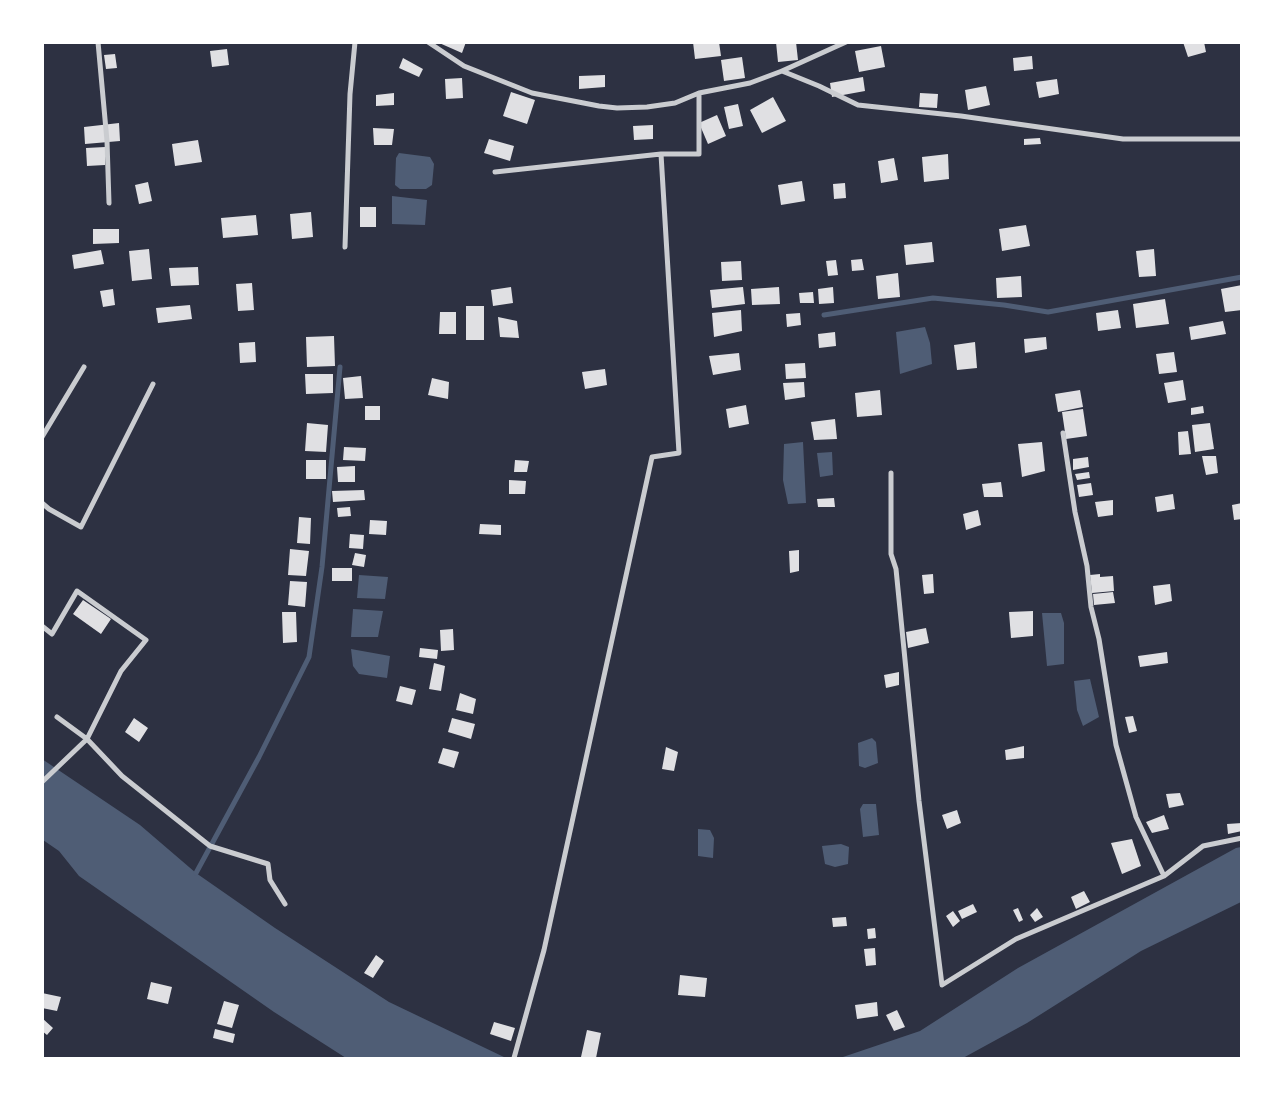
<!DOCTYPE html>
<style>
body{margin:0}
#map{position:relative;width:1284px;height:1101px;overflow:hidden;background:#2d3142;font-family:"Fira Sans Condensed",sans-serif}
canvas{display:block}
.frame{position:absolute;inset:0;border:44px solid #fff;pointer-events:none}
</style>
<div id="map">
<canvas width="1284" height="1101"></canvas>
<div class="frame"></div>
</div>
<script>
const c = document.querySelector('canvas').getContext('2d');
c.lineJoin = 'round';
function fill(path, color) { c.fillStyle = color; c.fill(path, 'evenodd'); }
const shape = rows => new Path2D(rows.map(r => 'M' + r).join(''));
function strokePath(path, color, width, dash) { c.strokeStyle = color; c.lineWidth = width; c.lineCap = dash ? 'butt' : 'round'; c.setLineDash(dash || []); c.stroke(path); }
fill(shape([
 [399,153,430,157,434,164,432,185,426,189,400,189,395,185,396,158],
 [392,196,427,200,425,225,392,224],
 [925,327,930,343,932,364,900,374,896,332],
 [803,442,806,503,788,504,783,480,784,444],
 [832,452,833,475,820,477,817,453],
 [359,575,388,577,385,599,357,598],
 [353,609,383,611,378,637,351,637],
 [1042,613,1061,613,1064,623,1064,664,1047,666],
 [351,649,390,656,387,678,359,674,353,666],
 [1090,679,1099,717,1083,726,1077,710,1074,681],
 [872,738,876,742,878,763,865,768,859,766,858,743],
 [42,759,140,825,196,873,275,928,389,1002,506,1058,346,1058,274,1012,79,876,59,851,43,840],
 [863,804,876,804,879,835,863,837,860,809],
 [698,829,710,830,714,838,713,858,698,856],
 [841,844,849,847,848,864,835,867,825,864,822,846],
 [1241,847,1241,902,1141,951,1027,1023,963,1058,840,1058,920,1031,1018,968,1236,848]
]), '#4f5d75');
strokePath(shape([
 [824,315,933,298,1004,305,1048,312,1242,277],
 [196,873,259,757,309,657,322,567,340,367]
]), '#4f5d75', 5);
fill(shape([
 [437,42,466,42,462,53],
 [693,42,719,42,721,56,695,59],
 [776,42,796,42,798,60,778,62],
 [1183,42,1204,42,1206,52,1188,57],
 [881,46,885,67,859,72,855,51],
 [227,49,229,65,212,67,210,51],
 [115,54,117,68,106,69,104,55],
 [1032,56,1033,69,1014,71,1013,58],
 [742,57,745,78,724,81,721,60],
 [403,58,423,69,419,77,399,68],
 [605,75,605,87,579,89,579,76],
 [863,77,865,91,832,97,830,83],
 [462,78,463,98,446,99,445,79],
 [1057,79,1059,94,1039,98,1036,82],
 [986,86,990,105,968,110,965,90],
 [511,92,535,100,527,124,503,116],
 [394,93,394,105,376,106,376,95],
 [920,93,938,94,937,108,919,107],
 [773,97,786,121,762,133,750,110],
 [738,104,743,126,729,129,724,107],
 [717,115,726,136,708,144,699,123],
 [119,123,120,141,85,144,84,127],
 [653,125,653,139,634,140,633,126],
 [373,128,394,129,392,145,374,145],
 [1040,138,1041,144,1024,145,1024,139],
 [489,139,514,146,510,161,484,153],
 [198,140,202,162,175,166,172,144],
 [105,147,105,165,87,166,86,148],
 [948,154,949,179,924,182,922,157],
 [894,158,898,180,881,183,878,161],
 [802,181,805,201,781,205,778,185],
 [148,182,152,201,139,204,135,185],
 [845,183,846,198,834,199,833,184],
 [360,207,376,207,376,227,360,227],
 [311,212,313,237,292,239,290,214],
 [256,215,258,235,223,238,221,218],
 [1026,225,1030,246,1002,251,999,229],
 [93,229,119,229,119,243,93,244],
 [932,242,934,262,906,265,904,245],
 [149,249,152,279,132,281,129,251],
 [1154,249,1156,276,1139,277,1136,251],
 [101,250,104,264,74,269,72,255],
 [862,259,864,270,852,271,851,260],
 [836,260,838,275,828,276,826,261],
 [741,261,742,280,722,281,721,262],
 [198,267,199,285,171,286,169,268],
 [898,273,900,297,878,299,876,276],
 [1021,276,1022,297,997,298,996,278],
 [252,283,254,310,238,311,236,284],
 [1242,285,1242,310,1225,312,1221,289],
 [511,287,513,303,493,306,491,290],
 [743,287,745,304,712,308,710,290],
 [779,287,780,304,752,305,751,289],
 [833,287,834,303,819,304,818,289],
 [113,289,115,305,103,307,100,291],
 [813,292,814,303,800,303,799,293],
 [1165,299,1169,324,1136,328,1133,304],
 [190,305,192,319,158,323,156,308],
 [466,306,484,306,484,340,466,340],
 [741,310,742,331,714,337,712,313],
 [1118,310,1121,328,1098,331,1096,313],
 [440,312,456,312,456,334,439,334],
 [800,313,801,325,787,327,786,314],
 [498,317,517,321,519,338,500,337],
 [1223,321,1226,334,1191,340,1189,327],
 [835,332,836,346,819,348,818,334],
 [334,336,335,366,307,367,306,337],
 [1046,337,1047,349,1025,353,1024,339],
 [255,342,256,362,240,363,239,343],
 [975,342,977,368,957,370,954,345],
 [1174,352,1177,372,1159,374,1156,354],
 [739,353,741,370,713,375,709,356],
 [805,363,806,378,786,379,785,364],
 [605,369,607,385,585,389,582,372],
 [305,374,333,374,333,393,306,394],
 [361,376,363,398,345,399,343,378],
 [432,378,449,382,448,399,428,395],
 [1183,380,1186,400,1168,403,1164,383],
 [804,382,805,397,785,400,783,383],
 [880,390,882,415,857,417,855,393],
 [1080,390,1083,407,1058,412,1055,394],
 [746,405,749,424,729,428,726,409],
 [365,406,380,406,380,420,365,420],
 [1203,406,1204,413,1191,415,1191,408],
 [1083,409,1087,436,1066,439,1062,412],
 [835,419,837,439,814,440,811,422],
 [307,423,328,425,326,452,305,451],
 [1210,423,1214,449,1195,452,1192,425],
 [1188,431,1191,454,1179,455,1178,432],
 [1042,442,1045,471,1022,477,1018,444],
 [344,447,366,448,365,461,343,460],
 [1202,456,1216,456,1218,473,1206,475],
 [1088,457,1089,467,1073,470,1073,459],
 [306,460,326,460,326,479,306,479],
 [515,460,529,461,527,472,514,472],
 [355,466,355,482,338,482,337,467],
 [1089,472,1090,478,1077,480,1075,474],
 [509,480,526,481,525,494,509,494],
 [1001,482,1003,497,984,497,982,484],
 [1091,483,1093,495,1079,497,1077,485],
 [364,490,365,500,333,502,332,491],
 [1173,494,1175,509,1157,512,1155,497],
 [834,498,835,507,818,507,817,499],
 [1113,500,1113,515,1098,517,1095,502],
 [1242,503,1242,519,1234,520,1232,505],
 [350,507,351,516,338,517,337,508],
 [978,510,981,525,966,530,963,514],
 [299,517,311,518,310,544,297,543],
 [370,520,387,521,386,535,369,534],
 [480,524,501,525,501,535,479,534],
 [350,534,364,535,363,549,349,548],
 [290,549,309,551,306,576,288,575],
 [799,550,799,571,790,573,789,551],
 [355,553,366,555,364,567,352,565],
 [332,568,352,568,352,581,332,581],
 [933,574,934,593,924,594,922,575],
 [1100,574,1100,577,1113,576,1114,591,1092,593,1090,575],
 [290,581,307,582,305,607,288,605],
 [1170,584,1172,601,1155,605,1153,586],
 [1113,592,1115,603,1094,605,1093,594],
 [83,600,111,619,101,634,73,614],
 [1033,611,1033,636,1011,638,1009,612],
 [282,612,296,612,297,642,283,643],
 [926,628,929,643,908,648,906,632],
 [453,629,454,650,441,651,440,630],
 [420,648,438,650,437,659,419,657],
 [1167,652,1168,663,1140,667,1138,656],
 [434,663,445,666,441,691,429,689],
 [899,672,899,685,886,688,884,675],
 [400,686,416,690,412,705,396,701],
 [460,693,476,699,473,714,456,710],
 [1133,716,1137,731,1129,733,1125,717],
 [134,718,148,728,139,742,125,732],
 [452,718,475,724,471,739,448,732],
 [1024,746,1024,758,1006,760,1005,750],
 [666,747,678,752,674,771,662,769],
 [443,748,459,752,454,768,438,763],
 [1180,793,1184,805,1169,808,1166,794],
 [957,810,961,823,947,829,942,815],
 [1164,815,1169,829,1152,833,1146,822],
 [1242,823,1242,831,1228,834,1227,824],
 [1132,839,1141,866,1122,874,1111,843],
 [1084,891,1090,902,1076,909,1071,897],
 [973,904,977,912,962,919,958,911],
 [1018,908,1023,920,1019,922,1013,910],
 [1037,908,1043,917,1035,922,1030,915],
 [953,911,960,921,953,927,946,916],
 [846,917,847,926,833,927,832,918],
 [875,928,876,938,868,939,867,929],
 [875,948,876,965,866,966,864,949],
 [376,955,384,961,373,978,364,973],
 [680,975,707,978,705,997,678,995],
 [151,982,172,987,168,1004,147,999],
 [42,993,61,997,57,1011,42,1008],
 [224,1001,239,1005,232,1028,217,1024],
 [877,1002,878,1016,857,1019,855,1005],
 [897,1010,905,1027,894,1031,886,1015],
 [42,1018,53,1028,47,1035,42,1031],
 [494,1022,515,1028,511,1041,490,1034],
 [215,1029,235,1034,233,1043,213,1038],
 [587,1030,601,1033,596,1058,581,1057]
]), '#e0e0e3');
strokePath(shape([
 [98,42,107,141,109,203],
 [428,42,464,66,532,93,599,106,617,108,647,107,675,103,699,93],
 [782,71,846,42],
 [661,154,699,154,699,93,750,83,782,71,819,86,858,105,961,116,1123,139,1242,139],
 [495,172,661,154,679,453,652,457,544,950,514,1058],
 [345,247,350,94,355,42],
 [1063,433,1075,512,1087,566,1091,607,1099,639,1116,745,1136,817,1164,876],
 [42,437,84,367],
 [891,473,891,554,896,569,919,801,942,985,1016,939,1164,876,1203,846,1242,838],
 [42,503,49,509,81,527,153,384],
 [42,626,52,634,77,591,146,640,121,671,87,739,42,782],
 [57,717,87,739,122,776,210,846,268,864,270,880,285,904]
]), '#caccd0', 5);
</script>
